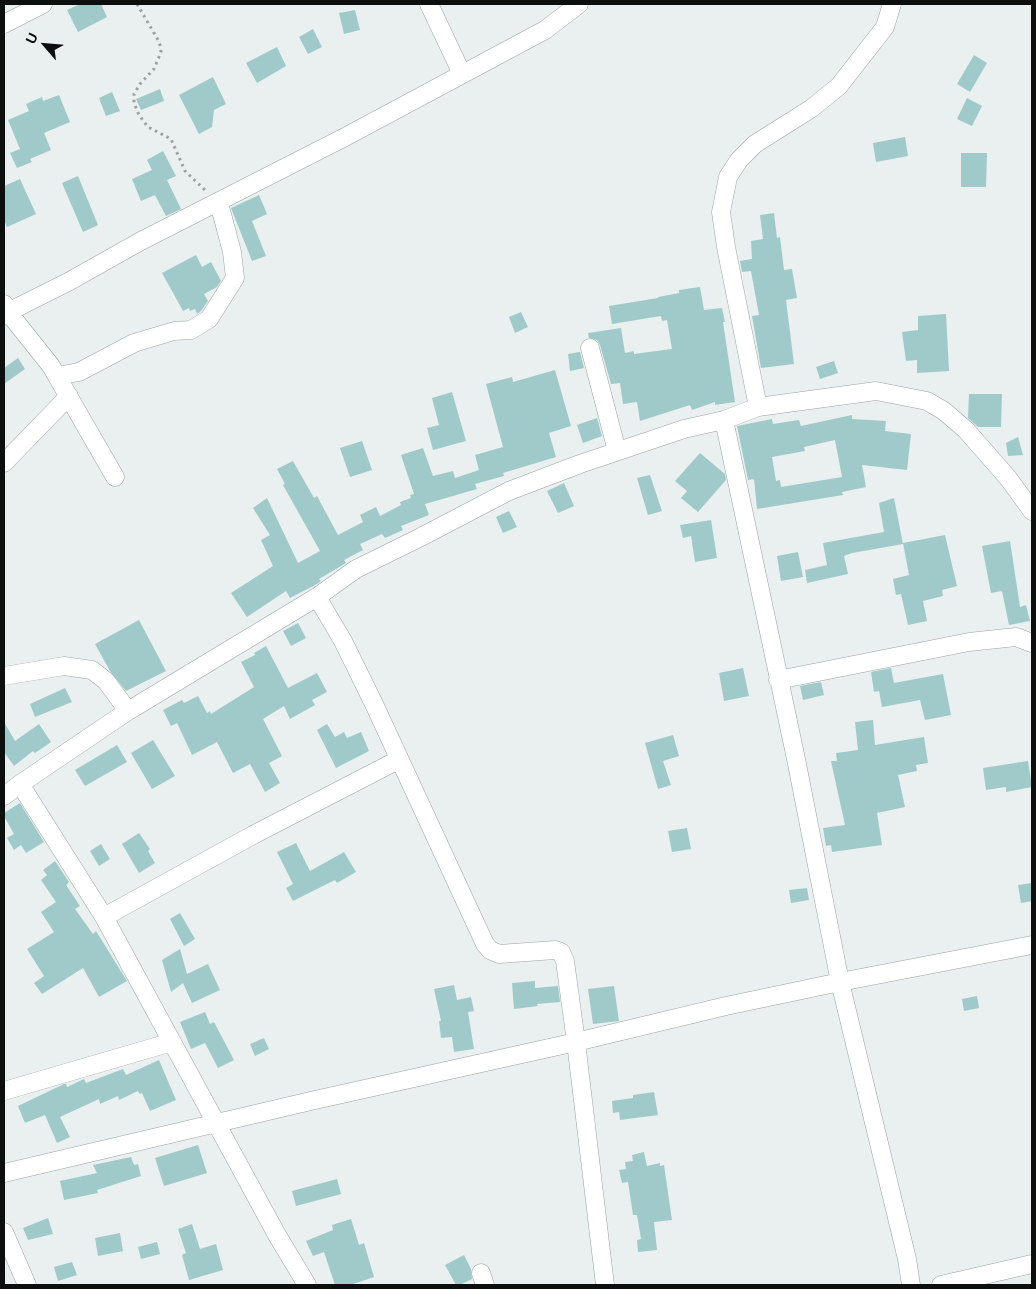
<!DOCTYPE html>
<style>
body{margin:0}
#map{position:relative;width:1036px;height:1289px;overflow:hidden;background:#eaefef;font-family:Helvetica,sans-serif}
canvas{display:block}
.frame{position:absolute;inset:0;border:5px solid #0d0f0f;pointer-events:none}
.north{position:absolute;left:20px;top:20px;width:50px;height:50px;-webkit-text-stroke:4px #eaefef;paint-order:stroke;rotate:297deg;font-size:14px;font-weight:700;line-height:20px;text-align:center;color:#0d0f0f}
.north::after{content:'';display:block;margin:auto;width:18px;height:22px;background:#0d0f0f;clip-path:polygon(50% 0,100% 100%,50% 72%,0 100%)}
</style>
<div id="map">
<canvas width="1036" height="1289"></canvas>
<div class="frame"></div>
<div class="north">U</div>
</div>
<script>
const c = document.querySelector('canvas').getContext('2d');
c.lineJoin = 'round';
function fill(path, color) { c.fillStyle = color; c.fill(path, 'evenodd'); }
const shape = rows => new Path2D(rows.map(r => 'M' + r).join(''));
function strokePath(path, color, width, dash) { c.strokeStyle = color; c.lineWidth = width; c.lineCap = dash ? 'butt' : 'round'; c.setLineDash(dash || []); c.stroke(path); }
fill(shape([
 [80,4,101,4,107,17,78,32,67,10],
 [355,10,360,30,344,34,339,13],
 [313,29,322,47,308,54,299,37],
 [277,47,286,66,257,83,246,63],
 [974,55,987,63,970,92,957,84],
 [213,77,226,104,214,110,212,127,199,134,179,95],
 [160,89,164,101,141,110,136,99],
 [112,92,120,111,106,116,99,98],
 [59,95,70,122,44,133,51,150,30,159,32,162,17,168,10,153,20,149,8,120,29,111,26,104,42,97,43,101],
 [967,98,982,106,972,126,957,119],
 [905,137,908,156,876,162,873,143],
 [163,151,176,176,167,180,181,209,166,216,155,195,141,201,132,179,152,170,147,160],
 [961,153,987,153,986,187,961,187],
 [78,176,98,225,83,232,62,183],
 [20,179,36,214,7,227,4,220,4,186],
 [259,195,267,214,252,221,266,256,252,261,231,208],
 [774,213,777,238,780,237,784,270,792,269,797,298,786,300,794,364,761,368,752,316,759,315,751,271,742,272,740,261,752,259,751,241,763,239,760,215],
 [196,255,202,267,211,262,221,281,217,287,204,294,208,301,201,311,197,314,195,309,190,311,189,308,183,311,162,273],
 [700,287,704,310,722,308,725,322,723,322,735,402,715,405,715,402,692,410,690,405,640,421,637,402,623,404,620,383,611,384,600,345,597,340,589,338,588,333,621,328,625,353,634,351,634,354,672,349,667,320,662,321,661,316,612,324,609,306,658,298,658,297,679,293,679,290],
 [521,312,528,327,515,333,509,317],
 [946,314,949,371,917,373,917,360,906,361,902,332,918,330,918,316],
 [580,352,584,368,570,371,568,354],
 [18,358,25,369,4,384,4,368],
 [834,361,838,373,820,379,816,367],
 [555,370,571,426,549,433,556,457,503,473,504,476,475,484,477,489,425,504,429,515,401,526,403,530,385,538,382,534,360,544,363,550,344,560,346,563,319,579,321,581,317,584,290,598,286,591,247,617,231,593,273,566,261,540,270,535,253,508,267,498,298,563,320,551,283,485,285,484,277,469,293,461,314,498,317,496,338,535,363,522,360,515,376,507,380,516,401,505,400,502,411,498,410,495,414,494,401,455,423,448,433,476,453,471,455,478,479,470,475,455,503,447,486,384,512,377,513,382],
 [452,392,466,441,433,450,427,428,439,425,432,398],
 [969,394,1002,394,1001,427,978,427,968,418],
 [852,415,852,419,886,421,885,431,911,434,907,470,862,465,866,487,842,492,843,495,757,509,754,479,748,480,737,426,772,419,773,424,799,420,801,426],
 [835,440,842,477,781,487,780,480,776,481,772,457,805,451,804,447],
 [597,418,602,436,583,443,577,425],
 [1018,437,1023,455,1008,456,1006,443],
 [362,441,372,470,350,477,340,448],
 [700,453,725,474,726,480,698,512,681,498,687,491,675,481],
 [650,475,662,511,648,515,637,478],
 [564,483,574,506,558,513,547,491],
 [894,498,903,544,852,553,844,556,848,574,807,583,805,570,827,565,823,543,884,532,879,503],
 [509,511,517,527,503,533,496,517],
 [711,520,717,558,695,562,691,536,683,538,680,525],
 [945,535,957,586,942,590,943,596,923,601,927,621,908,625,901,594,896,595,893,579,909,575,903,543],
 [1010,541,1020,607,1026,605,1030,621,1009,625,1002,591,991,593,982,546],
 [798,552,803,577,781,581,777,556],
 [139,620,166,671,126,691,110,671,95,644],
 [298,623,306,638,291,646,283,631],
 [266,646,288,688,317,673,327,692,312,700,315,705,290,719,284,706,263,719,282,756,269,763,280,783,265,792,250,764,233,773,217,742,192,755,177,723,171,726,163,710,182,700,184,703,198,696,207,713,210,711,211,714,254,687,241,662,255,655,254,653],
 [743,668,749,696,724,701,719,673],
 [891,668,894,683,943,674,951,715,925,720,920,700,882,707,879,691,874,692,871,672],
 [821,682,824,695,803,700,800,686],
 [65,688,72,702,35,717,30,704],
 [873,720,875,745,924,737,928,763,916,765,917,771,898,775,905,807,877,813,882,845,832,852,831,845,826,846,823,828,845,825,831,761,837,761,836,753,858,750,855,722],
 [4,722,15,741,39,724,51,742,35,753,33,751,14,766,4,752],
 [327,724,335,737,344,732,347,738,361,732,369,751,336,768,317,730],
 [673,735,679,756,663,761,671,785,658,789,645,743],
 [153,740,175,776,152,789,131,753],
 [117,745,127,762,85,786,75,770],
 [1028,761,1032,787,1006,792,1006,787,986,790,983,768],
 [20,803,44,842,26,853,21,845,14,850,7,838,14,834,4,816,4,813],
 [687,828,691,849,672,852,668,831],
 [139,833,150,849,148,851,155,863,139,873,122,844],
 [296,843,310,871,344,852,356,872,337,883,335,880,293,901,286,888,293,884,277,852],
 [101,844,110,859,99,866,90,851],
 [55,861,69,882,66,885,80,906,75,909,93,934,96,931,127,981,99,997,83,968,42,994,34,983,44,976,27,949,54,932,41,912,56,902,41,880,47,875,43,870],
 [1032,883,1032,901,1021,903,1018,885],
 [807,888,809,900,791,903,789,890],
 [180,913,195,939,184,946,170,919],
 [180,949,187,974,208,964,220,990,192,1003,183,983,171,992,162,960],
 [535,981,535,988,558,986,560,1002,537,1004,538,1006,514,1009,512,983],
 [454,985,457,1000,471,997,474,1011,468,1012,474,1049,454,1052,452,1037,441,1038,439,1021,441,1021,434,989],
 [614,986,619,1021,593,1024,588,989],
 [977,996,979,1008,964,1011,962,999],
 [205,1012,210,1024,214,1022,234,1060,218,1068,205,1043,191,1049,180,1022],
 [264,1038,269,1049,255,1056,250,1044],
 [159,1060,176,1100,150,1111,142,1093,140,1094,138,1091,119,1100,118,1096,100,1104,99,1099,60,1117,70,1137,57,1143,45,1115,25,1123,18,1106,64,1084,66,1084,67,1087,84,1079,86,1083,123,1069,126,1075],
 [654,1092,658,1115,620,1120,619,1112,613,1113,612,1101,633,1098,633,1095],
 [198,1145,207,1173,164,1186,155,1158],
 [644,1152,647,1166,660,1163,660,1166,664,1165,672,1220,654,1222,657,1250,638,1252,637,1240,641,1239,637,1215,633,1215,628,1182,622,1183,619,1170,626,1169,625,1162,633,1161,632,1155],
 [131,1157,134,1165,138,1164,141,1176,97,1190,98,1193,64,1200,60,1181,97,1173,93,1165],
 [337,1179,341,1194,296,1206,292,1191],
 [48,1218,53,1234,28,1240,23,1228],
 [351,1219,359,1245,364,1243,374,1277,350,1285,335,1285,324,1252,313,1256,306,1241,333,1230,332,1225],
 [192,1224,200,1249,216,1244,223,1270,189,1280,182,1255,186,1253,178,1229],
 [120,1233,123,1251,98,1256,95,1238],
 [157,1242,160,1254,141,1259,138,1247],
 [464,1255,471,1269,472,1279,460,1285,456,1285,445,1265],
 [72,1262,77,1275,58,1281,54,1267]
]), '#a0caca');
const minor = shape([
 [429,4,462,74],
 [4,24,43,4],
 [4,304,8,312,51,366,115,477],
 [4,316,8,312,68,282,141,241,345,137,545,30,579,4],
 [590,348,617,451],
 [57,376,79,372,134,343,174,331,191,330,209,319,235,278,232,252,219,203],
 [758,407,726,247,721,212,728,177,739,160,755,144,812,108,839,86,885,27,892,4],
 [724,420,796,759,840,982,907,1259,911,1285],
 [4,463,69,396],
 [317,597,343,641,374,704,485,944,490,950,499,954,555,950,561,952,565,961,576,1042,605,1285],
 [4,676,64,666,92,670,106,681,128,711],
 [778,680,969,642,1016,637,1032,643],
 [20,784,104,917,277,1235,307,1285],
 [4,796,20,784,128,711,317,597,356,569,419,538,509,491,580,464,684,429,724,420,758,407,876,391,927,401,944,411,966,430,1008,478,1032,511],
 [104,917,253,835,398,760],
 [4,1091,172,1042],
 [4,1173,315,1100,576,1042,726,1006,840,982,1032,945],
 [4,1232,27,1285],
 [481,1273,485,1285],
 [941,1285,1032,1264]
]);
strokePath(minor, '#9da2a2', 19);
strokePath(shape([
 [137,4,157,38,160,45,161,52,154,69,140,84,134,94,134,103,139,115,148,127,171,139,185,171,206,191]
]), '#9ea1a1', 3, [2.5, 4]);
strokePath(minor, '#fff', 18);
</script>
